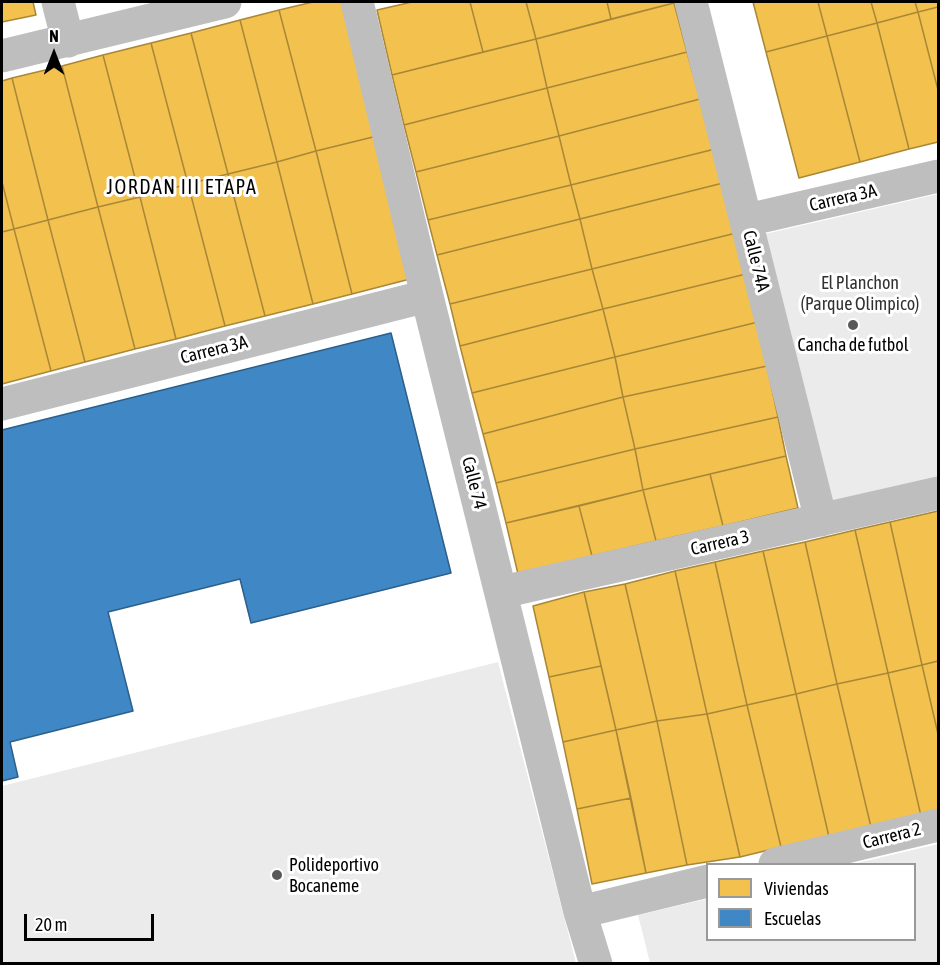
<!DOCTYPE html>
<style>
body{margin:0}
#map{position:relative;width:940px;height:965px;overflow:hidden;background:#fff;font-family:"Asap Condensed",sans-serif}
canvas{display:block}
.frame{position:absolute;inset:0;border:3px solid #000;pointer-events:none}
.legend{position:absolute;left:706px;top:863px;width:210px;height:78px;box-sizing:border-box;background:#fff;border:2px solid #999;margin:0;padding:8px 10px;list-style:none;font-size:18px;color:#000}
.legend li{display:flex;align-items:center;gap:12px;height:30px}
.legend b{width:30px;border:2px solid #999}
.north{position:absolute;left:24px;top:24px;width:60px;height:60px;-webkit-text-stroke:4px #fff;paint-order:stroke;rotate:0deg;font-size:16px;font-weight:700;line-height:24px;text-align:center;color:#000}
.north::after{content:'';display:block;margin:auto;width:21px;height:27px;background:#000;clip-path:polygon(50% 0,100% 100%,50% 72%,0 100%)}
.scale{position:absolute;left:24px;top:914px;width:130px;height:27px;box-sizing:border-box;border:3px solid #000;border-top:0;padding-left:8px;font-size:18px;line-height:21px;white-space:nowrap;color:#000;-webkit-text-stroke:4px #fff;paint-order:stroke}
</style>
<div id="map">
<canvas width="940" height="965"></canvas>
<div class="frame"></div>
<ul class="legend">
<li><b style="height:16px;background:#f2c14e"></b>Viviendas</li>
<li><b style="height:16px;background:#3f88c5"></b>Escuelas</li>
</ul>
<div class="north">N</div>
<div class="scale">20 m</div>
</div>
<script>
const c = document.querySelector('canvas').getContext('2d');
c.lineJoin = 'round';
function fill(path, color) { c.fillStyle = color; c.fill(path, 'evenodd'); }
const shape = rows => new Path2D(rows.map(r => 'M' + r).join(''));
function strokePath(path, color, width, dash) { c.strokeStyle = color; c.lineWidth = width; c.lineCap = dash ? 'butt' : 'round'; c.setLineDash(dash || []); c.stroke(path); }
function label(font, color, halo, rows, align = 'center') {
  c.font = font + ' "Asap Condensed",sans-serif'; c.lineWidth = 6; c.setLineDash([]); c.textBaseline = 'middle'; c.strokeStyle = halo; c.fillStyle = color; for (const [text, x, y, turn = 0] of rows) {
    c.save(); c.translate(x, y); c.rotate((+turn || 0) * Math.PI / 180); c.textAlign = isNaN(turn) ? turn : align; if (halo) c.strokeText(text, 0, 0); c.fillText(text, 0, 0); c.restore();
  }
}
fill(shape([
 [938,194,938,485,828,510,765,234],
 [498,662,576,963,2,963,2,786],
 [938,844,938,963,650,963,638,915,707,899,708,940,914,940,914,864,853,864]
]), '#ebebeb');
const homes = shape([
 [2,2,33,2,36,15,2,22,2,2],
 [313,2,343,2,377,136,316,151,279,10,313,2],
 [412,2,470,2,483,52,392,75,377,10,412,2],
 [470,2,526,2,536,39,483,52,470,2],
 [526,2,607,2,611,19,536,39,526,2],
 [607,2,673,2,674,3,611,19,607,2],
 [753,2,818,2,827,36,766,52,753,2],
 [818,2,871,2,877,23,827,36,818,2],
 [871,2,915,2,918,12,877,23,871,2],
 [915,2,938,2,938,7,918,12,915,2],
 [674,3,687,52,547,88,536,39,674,3],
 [938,7,938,90,918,12,938,7],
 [279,10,316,151,277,162,240,20,279,10],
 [918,12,938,90,938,142,909,149,877,23,918,12],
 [240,20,277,162,228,174,191,33,240,20],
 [877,23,909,149,860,162,827,36,877,23],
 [191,33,228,174,188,184,151,43,191,33],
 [827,36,860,162,799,178,766,52,827,36],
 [536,39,547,88,404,125,392,75,536,39],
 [151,43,188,184,140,197,103,55,151,43],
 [687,52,700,99,559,136,547,88,687,52],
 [103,55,140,197,98,207,62,66,103,55],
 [62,66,98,207,48,220,12,78,62,66],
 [12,78,48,220,14,229,2,182,2,81,12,78],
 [547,88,559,136,416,172,404,125,547,88],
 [700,99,715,149,571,185,559,136,700,99],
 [377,136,414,278,352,294,316,151,377,136],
 [559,136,571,185,428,220,416,172,559,136],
 [715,149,723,183,580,219,571,185,715,149],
 [316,151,352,294,313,304,277,162,316,151],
 [277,162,313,304,265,316,228,174,277,162],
 [228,174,265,316,225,326,188,184,228,174],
 [2,182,14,229,2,232,2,182],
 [723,183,736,233,592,269,580,219,723,183],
 [188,184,225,326,176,339,140,197,188,184],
 [571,185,580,219,437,255,428,220,571,185],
 [140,197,176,339,135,349,98,207,140,197],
 [98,207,135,349,85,362,48,220,98,207],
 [580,219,592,269,450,304,437,255,580,219],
 [48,220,85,362,51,371,14,229,48,220],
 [14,229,51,371,2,384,2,232,14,229],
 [736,233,746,274,603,309,592,269,736,233],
 [592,269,603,309,460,346,450,304,592,269],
 [746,274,758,322,615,357,603,309,746,274],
 [603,309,615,357,472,393,460,346,603,309],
 [758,322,767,366,623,397,615,357,758,322],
 [615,357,623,397,483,434,472,393,615,357],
 [767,366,778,417,635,449,623,397,767,366],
 [623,397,635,449,496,483,483,434,623,397],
 [778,417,786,456,643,490,635,449,778,417],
 [635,449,643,490,506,523,496,483,635,449],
 [786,456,798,508,723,526,710,474,786,456],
 [710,474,723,526,656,541,643,490,710,474],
 [643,490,656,541,592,556,579,506,643,490],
 [579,506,592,556,518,574,506,523,579,506],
 [938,511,938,661,922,665,890,522,938,511],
 [890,522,922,665,888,673,855,530,890,522],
 [855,530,888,673,837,684,805,542,855,530],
 [805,542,837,684,796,694,763,551,805,542],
 [763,551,796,694,747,705,715,562,763,551],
 [715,562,747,705,707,714,675,571,715,562],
 [675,571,707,714,657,721,625,584,675,571],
 [625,584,657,721,616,730,584,592,625,584],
 [584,592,601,666,549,677,533,606,584,592],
 [938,661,938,734,922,665,938,661],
 [922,665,938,734,938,812,921,816,888,673,922,665],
 [601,666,616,730,563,742,549,677,601,666],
 [888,673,921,816,871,827,837,684,888,673],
 [837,684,871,827,829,837,796,694,837,684],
 [796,694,829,837,781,847,747,705,796,694],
 [747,705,781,847,740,857,707,714,747,705],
 [707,714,740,857,687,865,657,721,707,714],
 [657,721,687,865,646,873,616,730,657,721],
 [616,730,631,798,577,809,563,742,616,730],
 [631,798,646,873,592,884,577,809,631,798]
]);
fill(homes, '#f2c14e');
strokePath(homes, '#a98737', 1.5);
const schools = shape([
 [391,333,451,573,251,623,240,579,108,612,133,711,10,742,18,777,2,781,2,430,391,333]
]);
fill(schools, '#3f88c5');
strokePath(schools, '#2c5f8a', 1.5);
strokePath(shape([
 [58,2,68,41],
 [357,2,427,296,580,912,596,964],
 [691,2,821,520],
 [2,56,225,2],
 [747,220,938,176],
 [2,404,427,296],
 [502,592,938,493],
 [775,864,938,825],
 [580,912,708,881]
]), '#bebebe', 33);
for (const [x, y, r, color] of [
 [853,325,6,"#595959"],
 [277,875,6,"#595959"]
]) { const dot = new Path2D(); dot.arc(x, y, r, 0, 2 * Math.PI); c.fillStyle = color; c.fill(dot); strokePath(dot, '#fff', 2); }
label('18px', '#000', '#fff', [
 ["Carrera 3A",843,198,-13],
 ["Calle 74A",756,261,76],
 ["Carrera 3A",214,350,-14],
 ["Calle 74",474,483,76],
 ["Carrera 3",720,543,-13],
 ["Carrera 2",892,836,-14]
]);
label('18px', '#313131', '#fff', [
 ["El Planchon",860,283],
 ["(Parque Olimpico)",860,304]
]);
label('18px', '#000', '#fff', [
 ["Cancha de futbol",853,345],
 ["Polideportivo",289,865,"left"],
 ["Bocaneme",289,886,"left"]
]);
c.letterSpacing = '1.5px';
label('20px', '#000', '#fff', [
 ["JORDAN III ETAPA",182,188]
]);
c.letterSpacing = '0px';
</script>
